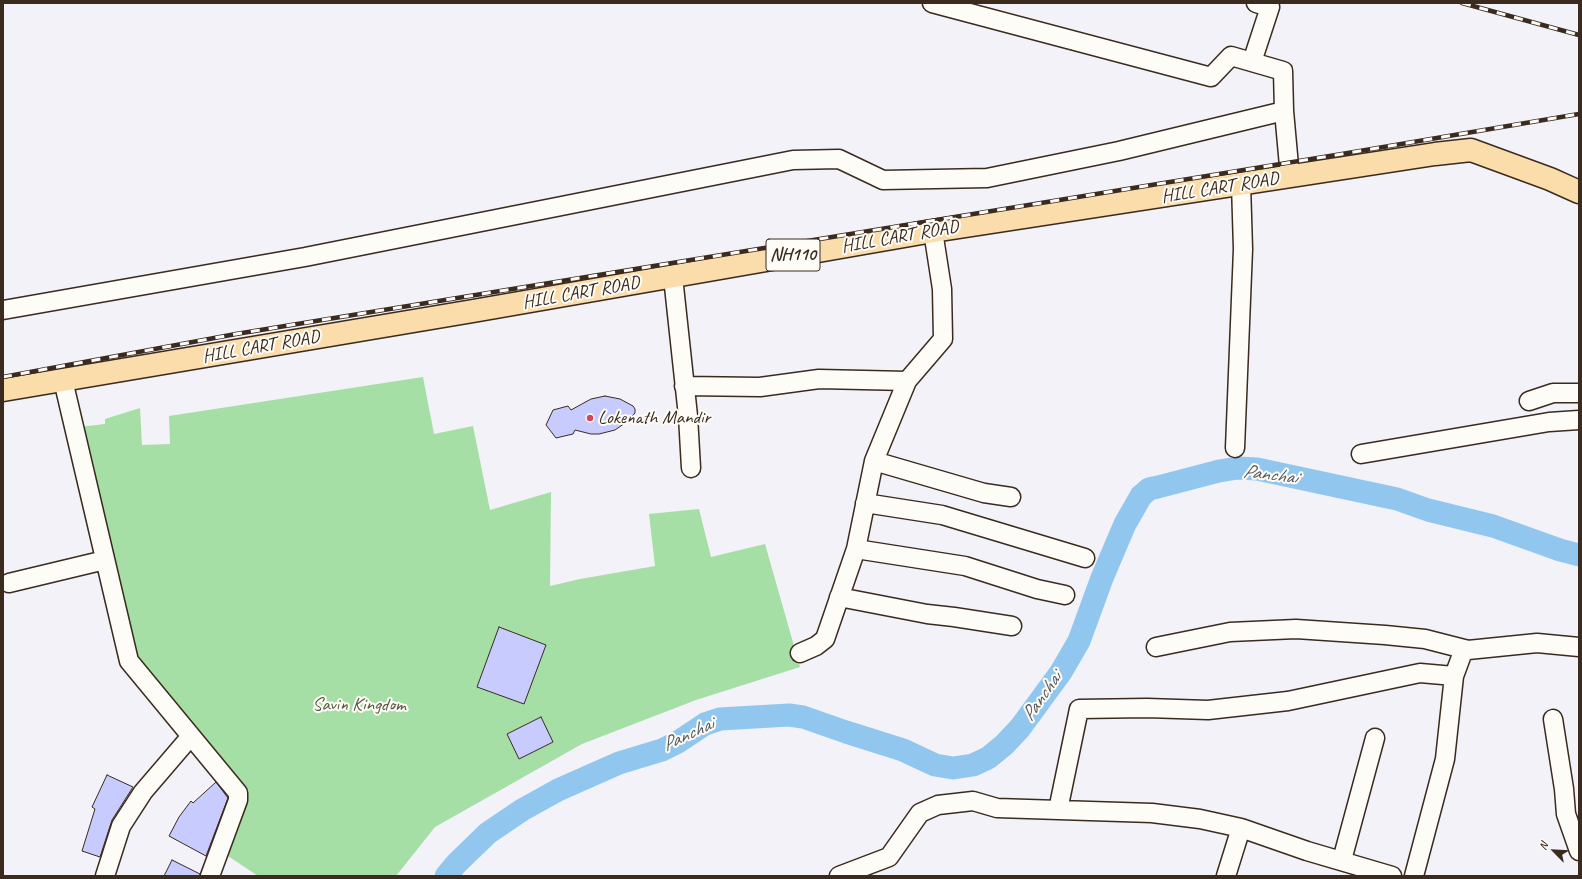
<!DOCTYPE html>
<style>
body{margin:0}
#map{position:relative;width:1582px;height:879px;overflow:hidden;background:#f2f2f8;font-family:Caveat,sans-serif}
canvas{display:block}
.frame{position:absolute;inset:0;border:4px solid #3b2a1e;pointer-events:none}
.north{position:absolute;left:1534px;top:831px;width:40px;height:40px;-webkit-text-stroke:3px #fdfcf7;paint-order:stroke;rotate:294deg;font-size:11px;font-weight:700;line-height:16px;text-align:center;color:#3b2a1e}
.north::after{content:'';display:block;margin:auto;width:14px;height:18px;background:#3b2a1e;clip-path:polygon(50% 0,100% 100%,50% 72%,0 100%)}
</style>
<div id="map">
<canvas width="1582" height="879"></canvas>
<div class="frame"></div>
<div class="north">N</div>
</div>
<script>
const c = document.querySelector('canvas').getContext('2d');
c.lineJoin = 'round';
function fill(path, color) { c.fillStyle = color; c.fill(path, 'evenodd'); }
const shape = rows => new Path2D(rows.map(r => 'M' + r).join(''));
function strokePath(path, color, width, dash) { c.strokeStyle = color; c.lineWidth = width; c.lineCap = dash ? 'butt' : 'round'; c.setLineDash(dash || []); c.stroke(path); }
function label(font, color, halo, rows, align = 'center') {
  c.font = font + ' Caveat,sans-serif'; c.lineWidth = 4; c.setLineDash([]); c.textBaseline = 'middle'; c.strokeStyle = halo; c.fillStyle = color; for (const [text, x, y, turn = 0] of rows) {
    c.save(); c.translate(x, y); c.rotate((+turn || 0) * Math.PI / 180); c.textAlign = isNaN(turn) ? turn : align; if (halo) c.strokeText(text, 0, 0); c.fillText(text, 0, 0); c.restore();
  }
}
fill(shape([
 [423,377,434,434,473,426,490,510,551,492,550,586,580,579,655,566,649,514,699,509,711,557,765,544,800,667,696,700,582,744,435,827,396,876,258,876,225,854,245,793,133,661,79,427,105,424,105,419,140,408,142,445,170,444,169,416]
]), '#a5dfa5');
strokePath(shape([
 [446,876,456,864,488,833,522,810,558,790,619,763,662,750,678,742,705,724,720,719,789,715,803,717,846,732,903,750,935,765,953,768,973,765,988,758,1004,745,1020,728,1061,672,1079,641,1102,578,1125,524,1141,496,1149,489,1158,487,1219,471,1238,468,1257,469,1397,499,1428,510,1493,526,1560,550,1579,555]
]), '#91c7ef', 23);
const building = shape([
 [605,396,620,399,633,406,635,409,635,413,628,421,615,430,599,434,591,434,575,430,573,434,556,438,546,425,553,410,568,406,571,410,591,399,605,396],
 [499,627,546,645,524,704,477,687,499,627],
 [541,717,553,742,519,759,507,734,541,717],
 [107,775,133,787,112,820,100,857,82,851,95,809,92,807,107,775],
 [216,782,228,798,206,856,169,836,179,817,191,801,193,803,216,782],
 [172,860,200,874,200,876,164,876,172,860]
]);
fill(building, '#c7cbfd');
strokePath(building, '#3b2a1e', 1);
const minor = shape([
 [932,3,1211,77,1231,56,1283,71,1284,111,1290,177],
 [1252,62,1270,7,1256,3],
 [673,277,688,416,691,468],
 [3,310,305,257,793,160,839,159,883,180,987,178,1119,151,1284,111],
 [63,380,129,661,238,793,238,800,210,876],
 [684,386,760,387,819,379,907,381],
 [1529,401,1553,393,1579,393],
 [1235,448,1243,249,1241,184],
 [1361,454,1549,422,1579,420],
 [874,461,984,493,1011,497],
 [865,503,942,515,1085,558],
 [856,549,965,566,1037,589,1065,595],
 [9,583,105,560],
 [839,597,927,614,954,617,1012,626],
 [1156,647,1230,632,1296,629,1385,635,1425,639,1468,650,1537,643,1579,647],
 [800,653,816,646,825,639,856,549,874,461,907,381,943,339,942,289,933,231],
 [1553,719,1564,789,1566,814,1579,851],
 [1058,810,1079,709,1147,708,1208,710,1288,701,1420,673,1454,676],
 [1342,860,1375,738],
 [105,876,121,826,143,792,191,736],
 [839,876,889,857,920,813,938,805,973,801,997,808,1152,813,1200,819,1241,828,1307,851,1392,876],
 [1226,876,1241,828],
 [1414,876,1445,759,1454,676,1464,649]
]);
const highway = shape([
 [3,390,473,311,933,231,1435,154,1471,150,1550,179,1579,192]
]);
strokePath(minor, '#3b2a1e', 21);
strokePath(highway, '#3b2a1e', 25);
strokePath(minor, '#fdfcf7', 18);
strokePath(highway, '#faddab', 22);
const rail = shape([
 [1462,3,1579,35],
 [3,377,236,334,1342,154,1579,114]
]);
strokePath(rail, '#3b2a1e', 4.5);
strokePath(rail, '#fdfcf7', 3, [9]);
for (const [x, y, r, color] of [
 [590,418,4,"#d1495b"]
]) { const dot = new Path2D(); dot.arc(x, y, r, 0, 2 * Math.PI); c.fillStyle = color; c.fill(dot); strokePath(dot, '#fdfcf7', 1.5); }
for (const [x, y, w] of [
 [793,255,54]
]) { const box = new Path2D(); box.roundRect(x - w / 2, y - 16, w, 32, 3); c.fillStyle = '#fdfcf7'; c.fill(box); strokePath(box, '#3b2a1e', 1); }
label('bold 18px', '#3b2a1e', null, [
 ["NH110",793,255]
]);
label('19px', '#3b2a1e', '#fdfcf7', [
 ["HILL CART ROAD",1220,188,-9],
 ["HILL CART ROAD",900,237,-10],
 ["HILL CART ROAD",581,293,-10],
 ["HILL CART ROAD",261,347,-10]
]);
label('19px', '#3b2a1e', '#fdfcf7', [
 ["Lokenath Mandir",598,418]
], 'left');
label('19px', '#565740', '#fdfcf7', [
 ["Savin Kingdom",359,705]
]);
label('italic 20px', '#55595d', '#fdfcf7', [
 ["Panchai",1270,475,7],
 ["Panchai",1042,697,-55],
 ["Panchai",688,735,-25]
]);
</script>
